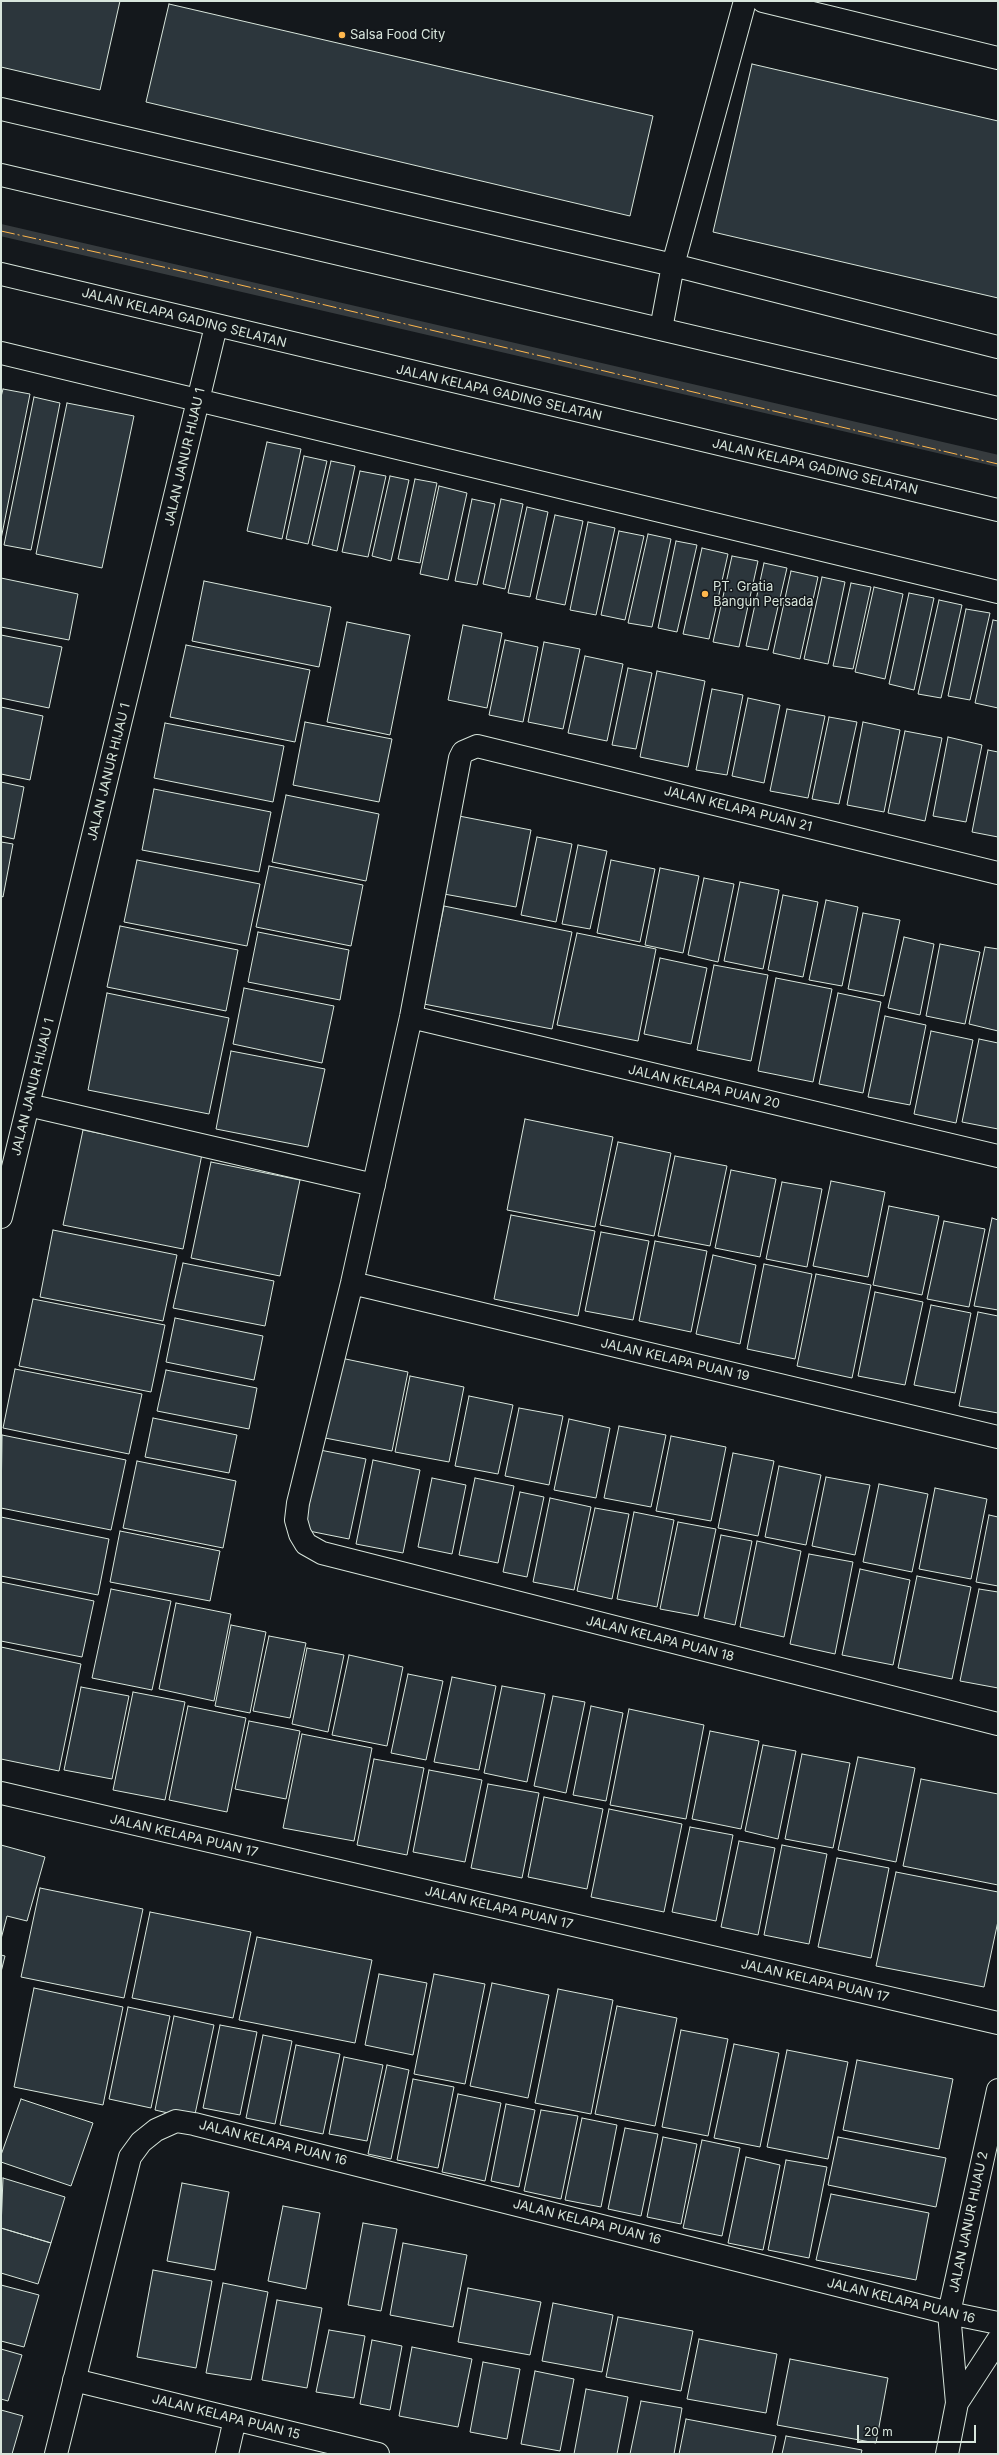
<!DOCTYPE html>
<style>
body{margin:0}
#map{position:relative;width:999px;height:2455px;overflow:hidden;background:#14181c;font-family:Inter,sans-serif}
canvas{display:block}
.frame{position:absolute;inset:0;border:2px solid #d8e6dc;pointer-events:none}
.scale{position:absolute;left:857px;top:2425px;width:119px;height:18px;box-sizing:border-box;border:2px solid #d8e6dc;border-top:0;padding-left:5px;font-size:12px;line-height:14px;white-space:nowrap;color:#d8e6dc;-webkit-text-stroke:3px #14181c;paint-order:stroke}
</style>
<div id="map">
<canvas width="999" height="2455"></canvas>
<div class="frame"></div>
<div class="scale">20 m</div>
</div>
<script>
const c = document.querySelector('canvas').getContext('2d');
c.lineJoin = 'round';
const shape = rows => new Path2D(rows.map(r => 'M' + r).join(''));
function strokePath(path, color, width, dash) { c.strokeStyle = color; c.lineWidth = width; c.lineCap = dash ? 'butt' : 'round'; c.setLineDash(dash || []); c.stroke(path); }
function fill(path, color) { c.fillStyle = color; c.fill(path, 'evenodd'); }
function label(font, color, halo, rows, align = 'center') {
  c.font = font + ' Inter,sans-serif'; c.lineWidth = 3; c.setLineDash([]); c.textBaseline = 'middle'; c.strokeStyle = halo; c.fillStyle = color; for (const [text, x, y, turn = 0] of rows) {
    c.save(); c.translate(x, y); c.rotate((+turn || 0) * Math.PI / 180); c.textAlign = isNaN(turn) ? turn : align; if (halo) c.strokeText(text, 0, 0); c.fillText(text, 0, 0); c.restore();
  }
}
strokePath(shape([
 [1,230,998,461]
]), '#363b3e', 12);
const building = shape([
 [1,1,120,1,100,90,1,67,1,1],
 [169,4,653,116,630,216,146,102,169,4],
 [752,64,998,121,998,298,713,232,752,64],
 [3,389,30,394,1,539,1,397,3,389],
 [34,397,60,403,31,550,4,545,34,397],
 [67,403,134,416,102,568,36,554,67,403],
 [267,442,301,449,282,539,247,531,267,442],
 [304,456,327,461,308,544,286,539,304,456],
 [331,461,355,466,337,551,312,545,331,461],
 [360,471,386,476,368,557,342,552,360,471],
 [390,476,409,480,391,561,372,556,390,476],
 [415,479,437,483,420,563,398,559,415,479],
 [439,486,467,493,448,580,420,574,439,486],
 [472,499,495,504,477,585,455,581,472,499],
 [501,499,523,504,505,589,483,584,501,499],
 [527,507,548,512,530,597,508,593,527,507],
 [555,515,583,521,565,605,536,599,555,515],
 [588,522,615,528,596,615,570,610,588,522],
 [619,531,644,536,625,620,601,615,619,531],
 [648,534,671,539,652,627,628,623,648,534],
 [676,541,697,545,677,632,658,628,676,541],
 [702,548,728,554,709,639,683,634,702,548],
 [732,556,758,561,739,647,713,642,732,556],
 [764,563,787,568,768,650,746,646,764,563],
 [791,571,818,577,800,659,773,653,791,571],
 [822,577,845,582,828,664,804,659,822,577],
 [1,578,78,594,69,640,1,627,1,578],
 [204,581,331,607,319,667,192,641,204,581],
 [851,583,871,587,853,669,833,666,851,583],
 [874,587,903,594,885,679,855,672,874,587],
 [909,593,934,598,914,690,889,684,909,593],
 [939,600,962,605,941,698,918,694,939,600],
 [966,609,990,613,970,700,948,696,966,609],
 [993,620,998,621,998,708,975,703,993,620],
 [347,622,410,635,390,735,327,722,347,622],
 [463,625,502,633,487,708,448,700,463,625],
 [1,635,62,647,49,708,1,698,1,635],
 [505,640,538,647,523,722,489,715,505,640],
 [544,642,580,649,563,729,528,722,544,642],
 [186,645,310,670,295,742,170,717,186,645],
 [585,656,623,664,607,741,568,733,585,656],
 [628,668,652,673,636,749,612,745,628,668],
 [657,671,705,681,688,767,640,757,657,671],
 [712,689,743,695,727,775,696,770,712,689],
 [748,698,780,705,764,783,732,776,748,698],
 [1,707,43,716,30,780,1,774,1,707],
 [787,709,825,716,808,798,770,791,787,709],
 [829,717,857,722,839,804,812,799,829,717],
 [305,722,392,739,379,802,293,785,305,722],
 [863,722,900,730,884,812,847,805,863,722],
 [165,723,284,746,273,802,154,778,165,723],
 [905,731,942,738,925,821,888,813,905,731],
 [948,737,982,745,966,822,933,816,948,737],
 [988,750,998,752,998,837,972,832,988,750],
 [1,782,24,787,14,839,1,836,1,782],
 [154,789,271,812,259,872,142,850,154,789],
 [286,795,379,814,366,881,272,862,286,795],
 [459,816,531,830,516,907,444,894,459,816],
 [537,837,572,844,556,922,521,915,537,837],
 [1,842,13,844,3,897,1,896,1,842],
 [578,845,607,851,590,929,562,924,578,845],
 [137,860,260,884,247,946,124,922,137,860],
 [611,860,655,869,640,942,597,933,611,860],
 [269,866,363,885,351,946,256,927,269,866],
 [660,868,699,876,683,953,645,945,660,868],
 [704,878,734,884,718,962,688,955,704,878],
 [740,882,779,890,763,969,724,961,740,882],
 [783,895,818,902,803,977,768,970,783,895],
 [826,900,858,907,842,986,809,980,826,900],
 [444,906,572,932,552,1029,424,1004,444,906],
 [863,913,900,920,884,996,848,989,863,913],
 [120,926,238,950,226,1011,107,987,120,926],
 [258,932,349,950,340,1000,248,982,258,932],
 [577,933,656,949,638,1041,557,1025,577,933],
 [904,937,934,944,920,1015,888,1008,904,937],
 [940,944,980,952,965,1024,926,1016,940,944],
 [985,947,998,949,998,1031,969,1024,985,947],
 [660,958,707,968,691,1044,644,1034,660,958],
 [714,965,768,975,751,1061,697,1050,714,965],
 [776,978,832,989,813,1082,758,1071,776,978],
 [244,988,334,1006,322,1063,233,1044,244,988],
 [107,993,229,1018,209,1114,88,1090,107,993],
 [838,993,881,1002,863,1093,819,1084,838,993],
 [885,1016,926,1025,910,1105,868,1097,885,1016],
 [931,1031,973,1040,956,1123,914,1114,931,1031],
 [979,1039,998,1043,998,1129,962,1122,979,1039],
 [231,1051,325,1069,308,1147,216,1129,231,1051],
 [525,1119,613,1137,595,1227,507,1210,525,1119],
 [83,1130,202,1154,183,1249,63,1225,83,1130],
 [618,1142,671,1153,654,1236,600,1225,618,1142],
 [675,1156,727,1166,710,1246,658,1236,675,1156],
 [211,1162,300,1180,280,1276,191,1258,211,1162],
 [731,1170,776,1179,760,1257,715,1248,731,1170],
 [831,1181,885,1192,868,1277,813,1266,831,1181],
 [782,1182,822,1189,807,1267,766,1259,782,1182],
 [889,1206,939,1216,922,1295,873,1285,889,1206],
 [511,1215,595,1231,578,1316,494,1299,511,1215],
 [992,1218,998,1220,998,1310,974,1306,992,1218],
 [944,1221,985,1229,969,1307,927,1299,944,1221],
 [53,1230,177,1255,163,1321,40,1297,53,1230],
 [601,1232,649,1241,633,1320,585,1311,601,1232],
 [655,1241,707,1251,691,1332,639,1321,655,1241],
 [713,1255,756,1265,740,1344,696,1334,713,1255],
 [183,1263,274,1281,265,1326,173,1308,183,1263],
 [764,1264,812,1274,795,1359,747,1349,764,1264],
 [816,1274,871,1285,852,1378,797,1366,816,1274],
 [875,1292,923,1302,905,1385,858,1376,875,1292],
 [33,1299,165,1325,151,1392,19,1366,33,1299],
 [931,1305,971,1313,955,1393,914,1385,931,1305],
 [978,1312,998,1316,998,1413,959,1406,978,1312],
 [175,1318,263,1336,254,1380,166,1362,175,1318],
 [336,1357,408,1372,392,1451,320,1437,336,1357],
 [15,1369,142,1394,129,1454,3,1428,15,1369],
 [166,1370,257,1388,249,1429,157,1411,166,1370],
 [410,1376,464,1387,449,1462,395,1452,410,1376],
 [469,1396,513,1405,498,1474,455,1466,469,1396],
 [519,1408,563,1416,549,1485,505,1476,519,1408],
 [153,1418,237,1435,229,1473,145,1457,153,1418],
 [569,1419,610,1428,596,1498,554,1490,569,1419],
 [619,1426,666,1435,651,1507,604,1498,619,1426],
 [2,1435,126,1460,111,1530,1,1508,2,1435],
 [671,1436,726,1447,711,1521,656,1511,671,1436],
 [320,1450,366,1459,349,1539,304,1530,320,1450],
 [733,1453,774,1461,758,1536,718,1528,733,1453],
 [373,1460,420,1470,403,1553,356,1544,373,1460],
 [137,1461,236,1481,223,1548,123,1528,137,1461],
 [779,1466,821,1475,806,1545,765,1537,779,1466],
 [826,1477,870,1485,855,1555,812,1546,826,1477],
 [432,1478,466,1485,452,1554,418,1547,432,1478],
 [475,1478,514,1486,498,1563,459,1555,475,1478],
 [879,1484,928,1494,912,1572,863,1562,879,1484],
 [935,1488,987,1499,971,1579,919,1569,935,1488],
 [520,1492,544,1497,527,1577,503,1572,520,1492],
 [550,1498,591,1507,574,1590,533,1582,550,1498],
 [595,1508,629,1514,612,1599,577,1591,595,1508],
 [634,1512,674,1520,657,1607,617,1599,634,1512],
 [989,1515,998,1517,998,1586,976,1582,989,1515],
 [1,1517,109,1539,98,1595,1,1576,1,1517],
 [678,1522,716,1529,698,1616,660,1609,678,1522],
 [120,1531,220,1551,210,1601,110,1582,120,1531],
 [721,1535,752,1541,735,1625,704,1618,721,1535],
 [757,1541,801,1551,784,1637,740,1627,757,1541],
 [809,1554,853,1562,835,1654,790,1644,809,1554],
 [860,1569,910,1580,893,1665,842,1655,860,1569],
 [917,1576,971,1587,952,1679,898,1668,917,1576],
 [1,1582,94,1601,82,1657,1,1641,1,1582],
 [111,1589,171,1601,152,1690,92,1678,111,1589],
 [979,1589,998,1592,998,1688,960,1681,979,1589],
 [176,1603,231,1614,214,1701,159,1689,176,1603],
 [231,1625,266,1632,250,1713,215,1706,231,1625],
 [269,1636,306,1643,290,1718,253,1711,269,1636],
 [1,1647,81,1664,59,1771,1,1759,1,1647],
 [307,1648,344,1655,328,1732,292,1724,307,1648],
 [349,1655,403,1667,387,1746,332,1735,349,1655],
 [408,1674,443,1681,426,1760,391,1753,408,1674],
 [452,1677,496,1686,479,1770,434,1762,452,1677],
 [502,1686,545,1694,527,1782,484,1773,502,1686],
 [81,1687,129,1696,112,1779,64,1770,81,1687],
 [133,1692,185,1702,165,1800,113,1790,133,1692],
 [553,1696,585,1702,566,1793,534,1786,553,1696],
 [188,1706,246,1718,227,1812,169,1800,188,1706],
 [591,1706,623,1713,606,1801,573,1795,591,1706],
 [629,1709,704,1725,686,1819,610,1805,629,1709],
 [249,1721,300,1731,286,1799,235,1789,249,1721],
 [710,1731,759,1741,741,1829,692,1819,710,1731],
 [302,1734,372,1748,354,1841,283,1828,302,1734],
 [763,1745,796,1751,778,1839,745,1831,763,1745],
 [802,1754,850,1763,833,1848,785,1839,802,1754],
 [858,1757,915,1768,896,1862,838,1850,858,1757],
 [374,1759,424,1768,407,1855,357,1845,374,1759],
 [429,1770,482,1780,465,1862,413,1852,429,1770],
 [921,1779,998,1794,998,1885,903,1866,921,1779],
 [488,1784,539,1793,522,1878,471,1868,488,1784],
 [544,1797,603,1809,587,1889,528,1877,544,1797],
 [609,1809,682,1824,664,1912,591,1897,609,1809],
 [690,1827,733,1835,716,1921,672,1912,690,1827],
 [739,1841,775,1848,758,1935,721,1927,739,1841],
 [1,1845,45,1857,27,1921,7,1916,1,1939,1,1845],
 [782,1845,827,1854,809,1944,764,1935,782,1845],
 [837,1858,889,1868,871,1958,818,1947,837,1858],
 [896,1872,998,1892,998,1921,984,1987,876,1966,896,1872],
 [40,1888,143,1909,124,1998,21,1977,40,1888],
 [150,1912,251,1932,233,2018,132,1998,150,1912],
 [257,1937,372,1960,355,2043,239,2020,257,1937],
 [1,1955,5,1956,1,1972,1,1955],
 [379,1974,427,1983,413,2055,365,2045,379,1974],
 [434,1974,485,1984,465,2084,414,2074,434,1974],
 [492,1983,549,1995,528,2098,470,2086,492,1983],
 [34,1988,123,2007,103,2105,14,2087,34,1988],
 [558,1989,613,2000,591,2114,535,2103,558,1989],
 [617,2006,677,2018,655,2126,595,2114,617,2006],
 [128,2007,170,2016,151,2108,109,2099,128,2007],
 [174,2016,214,2025,194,2119,155,2110,174,2016],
 [220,2025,257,2032,240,2115,203,2108,220,2025],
 [681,2030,728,2039,708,2136,662,2127,681,2030],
 [263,2035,292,2041,275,2124,246,2118,263,2035],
 [734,2044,779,2053,760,2147,714,2138,734,2044],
 [296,2045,340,2054,323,2134,280,2125,296,2045],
 [787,2050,848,2062,828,2159,767,2147,787,2050],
 [344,2057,383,2065,367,2141,329,2134,344,2057],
 [857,2060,953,2079,939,2149,843,2130,857,2060],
 [387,2065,409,2070,391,2159,368,2154,387,2065],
 [413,2079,454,2087,438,2168,397,2160,413,2079],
 [458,2094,501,2103,485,2181,442,2172,458,2094],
 [21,2099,93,2123,71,2186,1,2162,1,2155,21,2099],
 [506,2104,535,2110,519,2187,491,2181,506,2104],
 [541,2110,578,2116,561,2199,524,2191,541,2110],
 [582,2118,617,2125,601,2207,565,2200,582,2118],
 [625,2128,658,2134,641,2216,608,2209,625,2128],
 [663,2137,697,2144,681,2224,647,2217,663,2137],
 [838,2137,946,2158,936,2207,828,2185,838,2137],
 [702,2140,740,2148,722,2236,683,2228,702,2140],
 [746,2157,780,2165,763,2250,728,2243,746,2157],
 [786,2160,827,2167,809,2258,768,2250,786,2160],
 [3,2178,65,2197,51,2243,1,2228,3,2178],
 [182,2183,229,2192,215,2270,167,2261,182,2183],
 [831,2194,929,2213,916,2280,816,2260,831,2194],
 [283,2206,320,2213,306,2289,268,2281,283,2206],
 [363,2223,397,2229,381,2311,348,2305,363,2223],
 [1,2228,51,2243,38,2284,1,2273,1,2228],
 [403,2243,467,2255,453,2327,390,2315,403,2243],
 [153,2270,212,2281,196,2368,137,2357,153,2270],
 [223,2283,268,2292,251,2380,206,2373,223,2283],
 [1,2285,39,2295,24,2347,1,2341,1,2285],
 [468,2288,541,2302,530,2355,458,2342,468,2288],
 [277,2300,322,2308,307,2388,262,2380,277,2300],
 [553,2303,613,2315,602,2372,542,2361,553,2303],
 [618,2317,693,2331,681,2391,606,2377,618,2317],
 [329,2330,365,2336,354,2398,316,2392,329,2330],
 [699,2339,777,2354,766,2413,687,2399,699,2339],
 [372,2340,402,2346,390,2410,360,2404,372,2340],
 [412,2347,472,2359,458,2427,399,2416,412,2347],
 [1,2349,22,2355,8,2401,1,2399,1,2349],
 [790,2359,888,2378,876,2443,777,2425,790,2359],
 [483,2362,520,2369,507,2439,470,2432,483,2362],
 [535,2371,574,2379,560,2451,521,2444,535,2371],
 [586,2389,628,2397,617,2454,574,2454,586,2389],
 [641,2401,682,2408,674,2454,630,2454,641,2401],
 [1,2410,23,2416,12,2454,1,2454,1,2410],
 [686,2419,776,2436,772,2454,679,2454,686,2419],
 [786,2436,862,2450,861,2454,782,2454,786,2436]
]);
fill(building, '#2c363c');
strokePath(building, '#d8e6dc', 1);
const minor = shape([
 [763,1,998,58],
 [1,109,673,265,998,347],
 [1,175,998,408],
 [1,274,998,510],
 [661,329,673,265,745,1],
 [1,353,998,592],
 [998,873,477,746,463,752,460,758,411,1017,352,1283,298,1503,296,1520,300,1534,306,1544,322,1553,998,1724],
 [411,1017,998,1156],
 [28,1105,374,1185],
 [1,1217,216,326],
 [352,1283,998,1437],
 [1,1793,998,2023],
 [74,2380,378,2454],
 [957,2403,998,2340],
 [56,2454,130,2157,141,2142,156,2130,176,2121,194,2124,949,2313,998,2323],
 [227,2454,235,2419],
 [947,2454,957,2403,949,2313,998,2090]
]);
strokePath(minor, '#d8e6dc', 24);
strokePath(minor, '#14181c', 22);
strokePath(shape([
 [1,231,177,270,998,464]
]), '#ffb74d', 1, [14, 3, 2, 3]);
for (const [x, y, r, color] of [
 [342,35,4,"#ffb74d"],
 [705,594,4,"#ffb74d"]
]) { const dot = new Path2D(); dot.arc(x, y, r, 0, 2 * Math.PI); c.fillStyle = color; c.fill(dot); strokePath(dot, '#14181c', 1.5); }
label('13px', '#d8e6dc', '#14181c', [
 ["Salsa Food City",350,35],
 ["PT. Gratia",713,587],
 ["Bangun Persada",713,602]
], 'left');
label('13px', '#d8e6dc', '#14181c', [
 ["JALAN KELAPA GADING SELATAN",184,318,14],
 ["JALAN KELAPA GADING SELATAN",499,393,13],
 ["JALAN JANUR HIJAU 1",185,457,-77],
 ["JALAN KELAPA GADING SELATAN",815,467,13],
 ["JALAN JANUR HIJAU 1",109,772,-76],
 ["JALAN KELAPA PUAN 21",738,809,14],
 ["JALAN JANUR HIJAU 1",33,1087,-76],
 ["JALAN KELAPA PUAN 20",704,1087,13],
 ["JALAN KELAPA PUAN 19",675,1360,13],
 ["JALAN KELAPA PUAN 18",660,1639,14],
 ["JALAN KELAPA PUAN 17",184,1836,13],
 ["JALAN KELAPA PUAN 17",499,1908,13],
 ["JALAN KELAPA PUAN 17",815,1981,13],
 ["JALAN KELAPA PUAN 16",273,2143,14],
 ["JALAN KELAPA PUAN 16",587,2222,14],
 ["JALAN JANUR HIJAU 2",969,2222,-78],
 ["JALAN KELAPA PUAN 16",901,2301,14],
 ["JALAN KELAPA PUAN 15",226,2417,14]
]);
</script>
